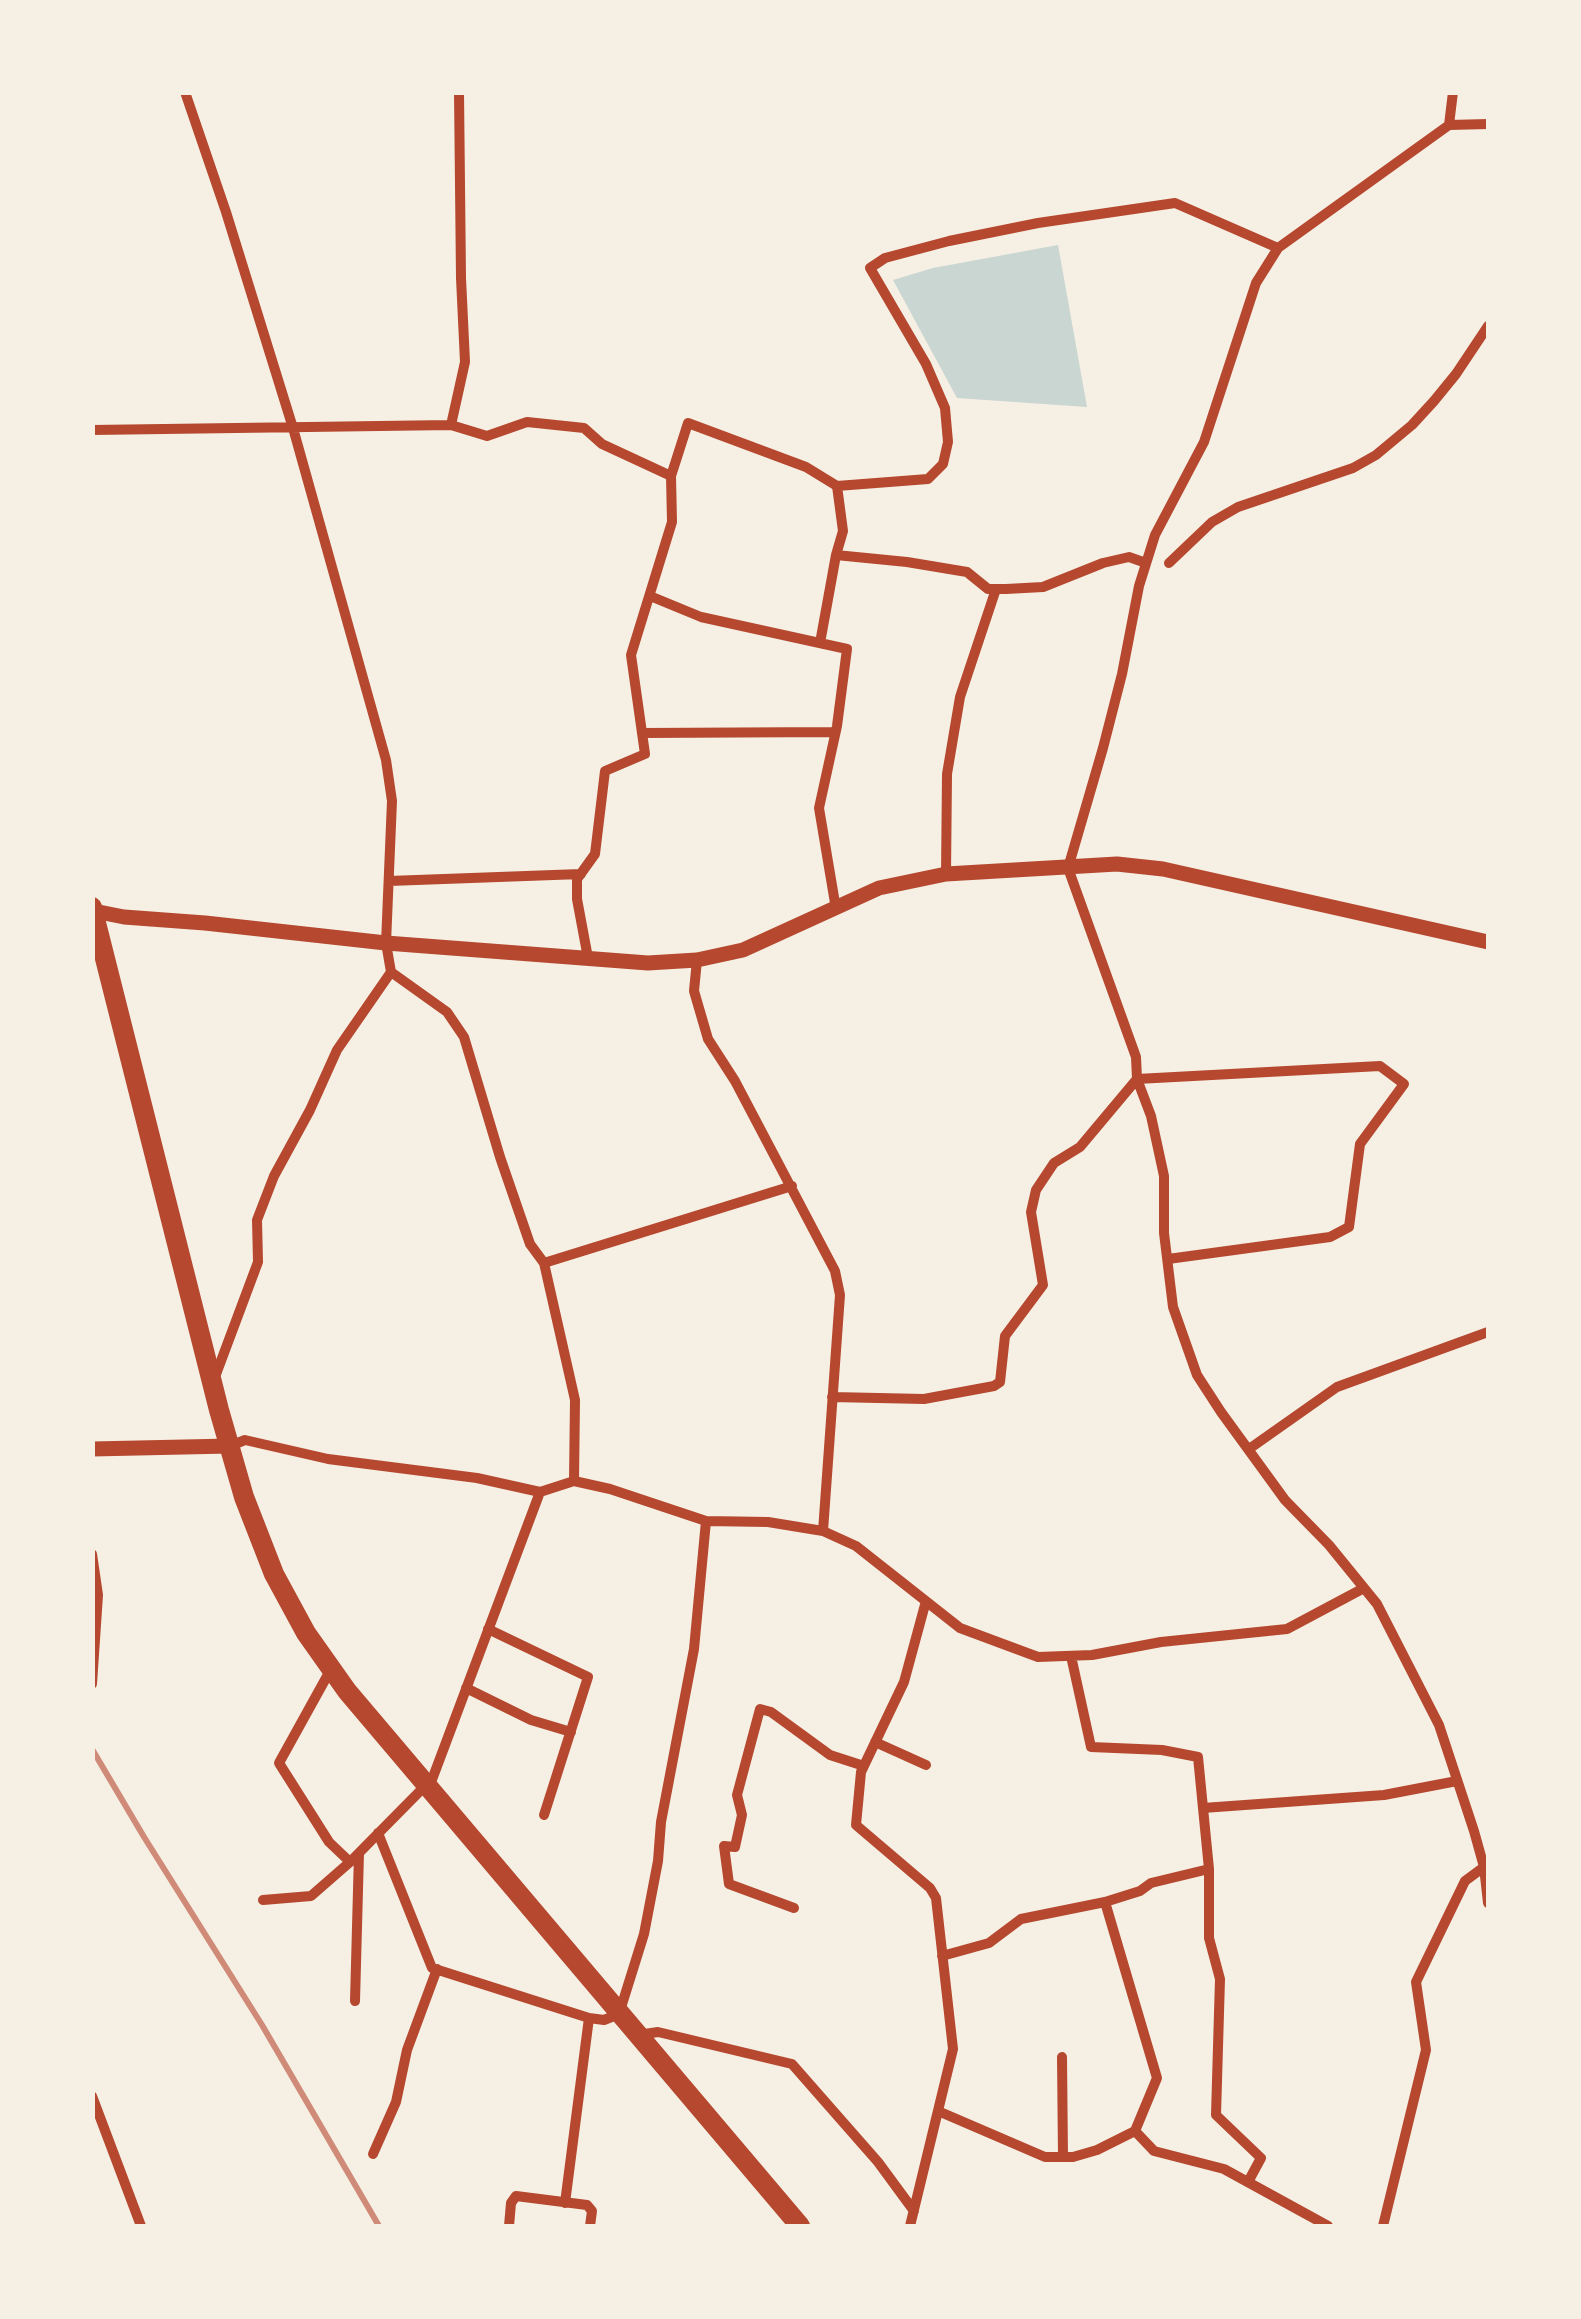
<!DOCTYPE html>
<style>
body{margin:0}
#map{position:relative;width:1581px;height:2319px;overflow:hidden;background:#f6efe4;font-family:Raleway,sans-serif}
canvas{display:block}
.frame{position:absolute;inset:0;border:95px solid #f6efe4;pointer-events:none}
</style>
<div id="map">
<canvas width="1581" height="2319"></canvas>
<div class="frame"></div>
</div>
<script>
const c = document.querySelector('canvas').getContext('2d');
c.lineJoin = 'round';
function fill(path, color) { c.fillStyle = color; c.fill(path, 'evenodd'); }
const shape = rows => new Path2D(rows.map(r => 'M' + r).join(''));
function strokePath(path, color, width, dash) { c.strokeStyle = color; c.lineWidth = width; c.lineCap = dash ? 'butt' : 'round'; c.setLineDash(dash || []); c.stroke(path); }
fill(shape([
 [1058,245,1087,407,957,398,893,280,933,268]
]), '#c9d6d2');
strokePath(shape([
 [185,92,226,212,293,428,386,760,392,801,386,943,391,972,337,1050,310,1110,274,1176,257,1220,258,1262,215,1377],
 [1453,92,1449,125,1278,248,1256,283,1204,442,1155,535,1139,586,1122,674,1103,748,1068,868,1136,1057,1137,1079,1151,1116,1164,1176,1164,1233,1173,1307,1197,1375,1221,1412,1285,1500,1329,1545,1377,1604,1439,1725,1474,1831,1484,1867,1488,1903],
 [1449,125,1488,124],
 [451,425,465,362,461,278,459,92],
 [92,430,451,425,487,436,527,422,584,428,602,444,671,476],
 [836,555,907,562,967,572,988,589,1006,589,1043,587,1103,563,1129,557,1146,563],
 [1169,563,1212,522,1238,507,1353,468,1376,455,1412,425,1434,401,1456,374,1488,326],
 [650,596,701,617,847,649,837,726,819,808,836,909],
 [820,643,836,555,843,531,837,486],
 [642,733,835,732],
 [946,874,947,774,960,697,996,589],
 [389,881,581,874],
 [588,958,577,899,577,879,595,854,605,771,645,754,631,655,672,522,671,476,688,423,806,467,837,486,928,479,943,464,948,442,945,408,926,364,870,268,885,258,949,241,1038,223,1175,203,1278,248],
 [697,960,694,991,708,1039,735,1081,835,1271,840,1295,823,1531],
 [391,972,447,1012,464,1037,500,1157,530,1244,544,1263,575,1400,574,1481],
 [544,1263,792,1186],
 [832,1397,924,1399,994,1386,1000,1382,1005,1336,1043,1285,1031,1212,1036,1190,1054,1163,1080,1147,1137,1079,1380,1066,1404,1084,1360,1144,1349,1227,1330,1237,1168,1259],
 [230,1446,245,1440,328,1459,477,1478,540,1492,574,1481,610,1489,706,1521,768,1522,823,1531,856,1546,960,1628,1038,1657,1092,1655,1161,1642,1287,1629,1364,1588],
 [1249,1449,1337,1387,1488,1332],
 [92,1554,98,1595,92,1684],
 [488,1629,588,1677,544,1815],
 [1071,1656,1091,1747,1162,1750,1198,1757,1209,1869,1209,1938,1220,1979,1216,2115,1261,2158,1248,2182],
 [331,1669,279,1763,329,1842,350,1862],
 [466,1688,531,1720,571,1732],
 [875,1742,926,1765],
 [430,1785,540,1492],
 [1203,1808,1384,1795,1457,1781],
 [378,1833,432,1968,589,2018],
 [263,1900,311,1896,350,1862,425,1786],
 [794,1908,729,1884,724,1846,735,1847,742,1815,737,1795,760,1709,771,1712,830,1755,864,1766],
 [942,1956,989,1943,1021,1919,1105,1902,1140,1891,1151,1883,1209,1869],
 [355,2001,359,1853],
 [638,2035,658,2032,792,2064,878,2162,914,2211],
 [1062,2057,1063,2157],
 [92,2096,141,2226],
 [938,2111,1045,2157,1073,2157,1097,2150,1135,2131,1157,2078,1105,1902],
 [1135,2131,1154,2151,1224,2169,1328,2226],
 [373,2154,396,2102,407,2050,437,1969],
 [565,2203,589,2018,604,2020,619,2014,644,1934,658,1861,661,1822,694,1649,706,1521],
 [509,2226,511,2203,516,2196,587,2205,592,2211,590,2226],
 [910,2226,953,2049,936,1898,930,1888,856,1825,861,1772,904,1682,926,1601],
 [1383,2226,1426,2050,1416,1982,1465,1881,1484,1867]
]), '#b5482f', 10);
strokePath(shape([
 [94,911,124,917,205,923,386,943,648,963,697,960,743,950,879,888,946,874,1117,864,1163,869,1488,942],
 [92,1449,230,1446]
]), '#b5482f', 15);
strokePath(shape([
 [92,907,219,1410,244,1497,274,1574,306,1633,347,1691,800,2226]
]), '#b5482f', 20);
strokePath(shape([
 [92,1749,144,1837,262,2025,379,2226]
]), '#cf8b77', 6);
</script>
